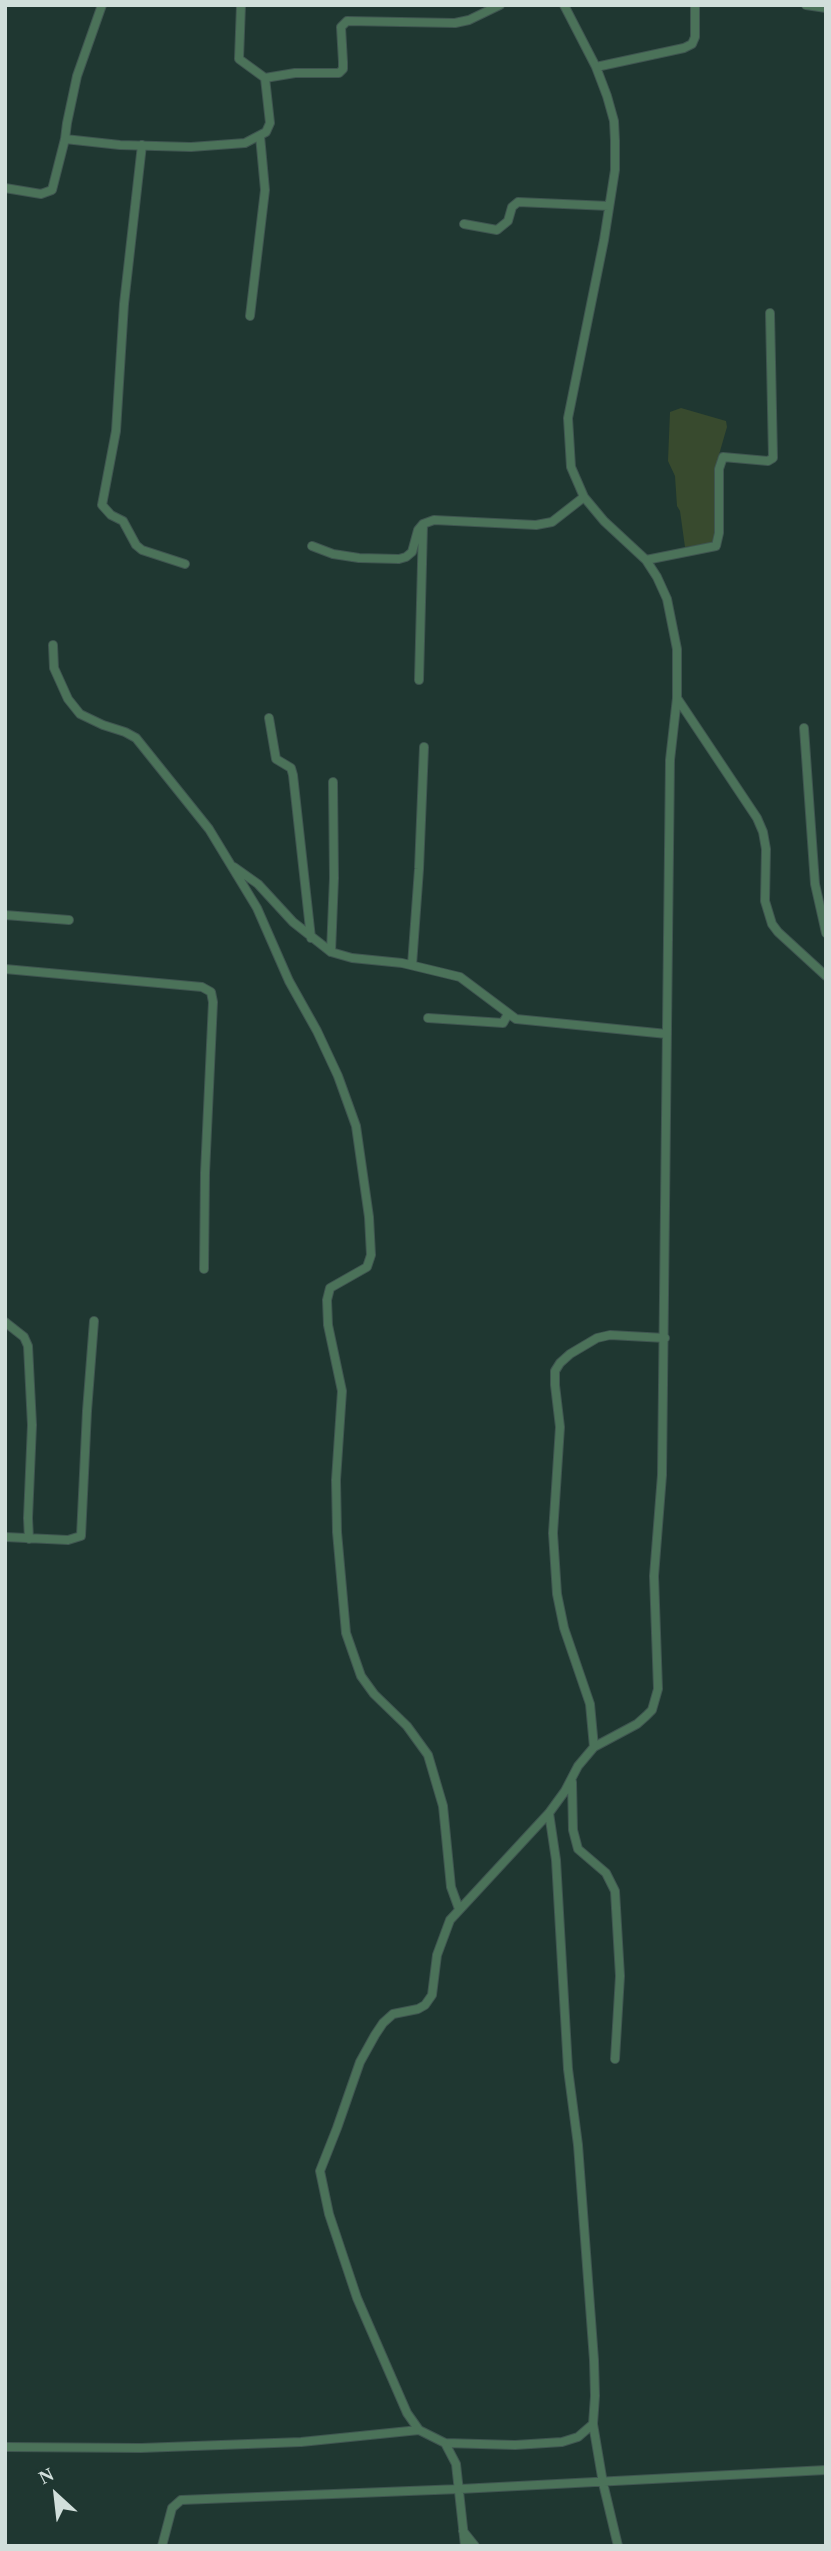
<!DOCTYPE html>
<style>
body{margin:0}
#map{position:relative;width:831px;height:2551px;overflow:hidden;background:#1f3731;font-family:"Times New Roman",serif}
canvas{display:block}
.frame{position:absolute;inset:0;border:7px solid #d1dfdb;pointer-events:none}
.north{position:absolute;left:21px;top:2460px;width:70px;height:70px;-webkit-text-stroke:5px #1f3731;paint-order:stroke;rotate:333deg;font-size:19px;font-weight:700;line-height:28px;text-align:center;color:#d1dfdb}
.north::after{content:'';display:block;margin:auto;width:24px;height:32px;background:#d1dfdb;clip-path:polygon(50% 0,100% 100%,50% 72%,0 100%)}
</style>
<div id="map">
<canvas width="831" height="2551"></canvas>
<div class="frame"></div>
<div class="north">N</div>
</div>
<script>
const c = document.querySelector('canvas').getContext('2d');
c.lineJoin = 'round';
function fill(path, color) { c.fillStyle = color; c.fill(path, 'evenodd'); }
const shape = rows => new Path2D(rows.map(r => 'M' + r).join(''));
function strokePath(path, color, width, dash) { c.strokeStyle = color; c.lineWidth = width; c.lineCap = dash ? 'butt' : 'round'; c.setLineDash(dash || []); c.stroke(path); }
fill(shape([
 [681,408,726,421,727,427,718,458,714,495,714,543,685,547,680,511,677,506,675,476,668,461,670,412]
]), '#384a2e');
const minor = shape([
 [241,5,239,59,265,78,295,73,339,73,343,69,343,62,341,27,347,21,455,23,469,20,500,5],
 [564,5,596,67,607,96,614,121,615,141,615,170,604,240,568,418,571,467,584,497,604,521,646,560,657,577,667,599,677,649,677,698,670,760,662,1475,654,1576,658,1689,652,1710,646,1716,637,1724,594,1747,578,1766,565,1791,549,1813,450,1920,437,1955,432,1995,425,2005,418,2009,393,2014,383,2023,375,2035,360,2062,337,2128,320,2171,329,2214,357,2298,407,2413,419,2430,445,2443,515,2445,562,2442,578,2437,593,2424],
 [806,5,826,8],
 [596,67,684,48,692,44,695,37,695,5],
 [65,139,120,145,191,147,245,143,266,132,270,123,265,78],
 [142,145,124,304,116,431,102,505,111,515,123,521,136,545,142,550,185,564],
 [5,188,41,194,52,190,65,139,67,123,77,76,102,5],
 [464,224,497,230,508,221,512,207,518,202,609,206],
 [250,316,265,190,260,136],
 [312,546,333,554,359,558,399,559,406,557,412,552,418,530,423,524,434,520,536,525,552,522,584,497],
 [646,560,716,546,719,533,719,469,723,457,768,461,773,458,770,313],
 [53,645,54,668,68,699,80,714,103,725,125,732,136,738,209,829,257,908,289,981,317,1031,338,1076,356,1126,369,1217,371,1255,367,1267,330,1288,327,1300,328,1325,342,1391,336,1480,337,1532,346,1633,361,1676,374,1694,407,1726,428,1755,443,1806,451,1887,459,1909],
 [419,680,423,525],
 [677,698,757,818,763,832,766,849,765,901,772,924,778,932,826,976],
 [269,718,276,759,291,768,293,775,311,938],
 [804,728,815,884,826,933],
 [234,867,258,884,293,922,331,952,352,958,402,963,460,977,516,1019,667,1034],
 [5,915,69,920],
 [331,952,334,878,333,782],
 [412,965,419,869,424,747],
 [5,969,202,987,211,992,213,1002,205,1173,204,1269],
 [428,1018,503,1023,508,1014],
 [5,1322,24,1337,28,1346,32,1425,28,1518,29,1539],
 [5,1537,68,1540,81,1536,87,1411,94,1321],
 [594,1747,590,1704,564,1628,557,1594,553,1533,560,1427,555,1385,555,1371,560,1363,570,1354,597,1338,610,1335,665,1338],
 [572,1782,573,1830,578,1849,606,1873,615,1891,620,1976,615,2059],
 [549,1813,556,1860,568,2069,578,2145,594,2360,595,2396,593,2424,603,2483,618,2546],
 [445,2443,456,2464,465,2546],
 [5,2447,141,2448,301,2442,419,2430],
 [463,2531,475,2546],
 [162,2546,172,2508,181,2500,460,2489,826,2470]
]);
strokePath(minor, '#3f5550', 10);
strokePath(minor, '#4b7259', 8);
</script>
